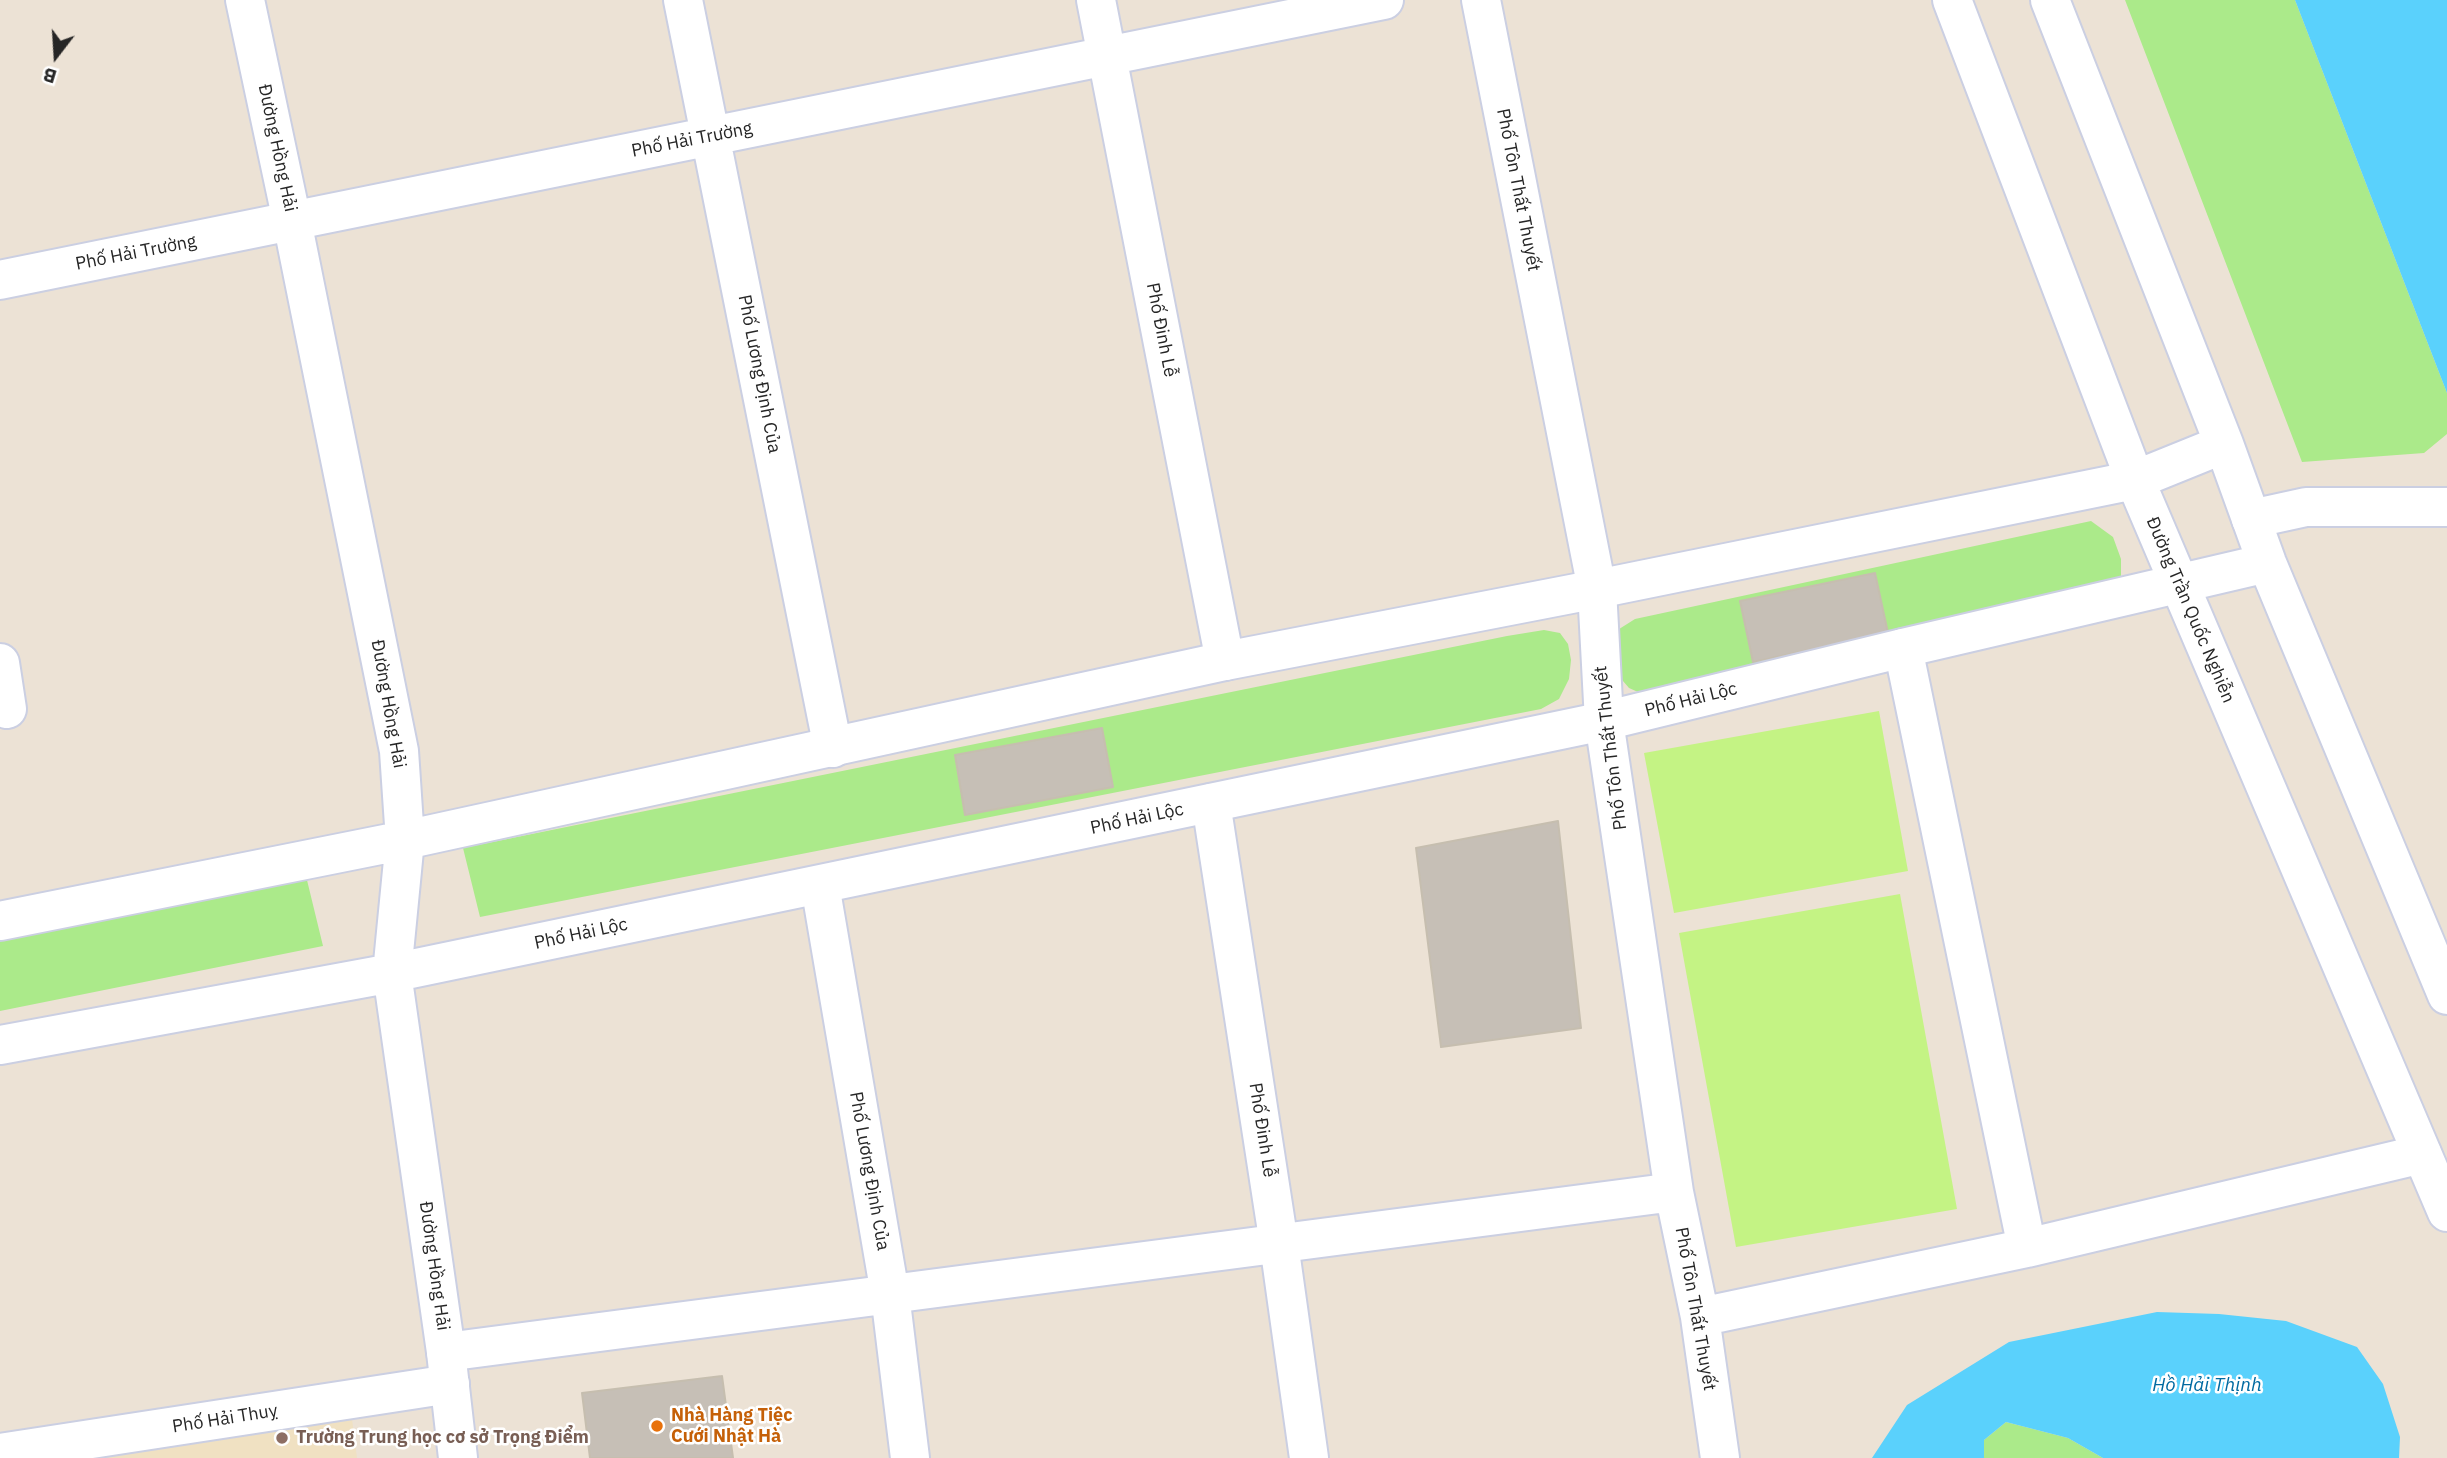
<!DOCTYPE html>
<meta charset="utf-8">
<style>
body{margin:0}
#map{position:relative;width:2447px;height:1458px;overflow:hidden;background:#ece2d5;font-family:"IBM Plex Sans",sans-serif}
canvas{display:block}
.north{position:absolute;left:21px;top:21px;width:70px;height:70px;-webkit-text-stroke:5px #fff;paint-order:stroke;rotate:197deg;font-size:19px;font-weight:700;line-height:28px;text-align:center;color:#262626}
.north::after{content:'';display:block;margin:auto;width:24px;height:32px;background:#262626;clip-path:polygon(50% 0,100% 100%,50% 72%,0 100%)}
</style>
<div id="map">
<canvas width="2447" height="1458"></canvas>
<div class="north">B</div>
</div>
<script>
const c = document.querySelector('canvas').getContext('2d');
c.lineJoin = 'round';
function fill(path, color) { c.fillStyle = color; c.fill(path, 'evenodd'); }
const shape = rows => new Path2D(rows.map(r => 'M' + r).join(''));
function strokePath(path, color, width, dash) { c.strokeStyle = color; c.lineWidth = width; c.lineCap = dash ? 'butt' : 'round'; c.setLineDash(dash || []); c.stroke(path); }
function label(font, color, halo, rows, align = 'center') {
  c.font = font + ' "IBM Plex Sans",sans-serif'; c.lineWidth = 5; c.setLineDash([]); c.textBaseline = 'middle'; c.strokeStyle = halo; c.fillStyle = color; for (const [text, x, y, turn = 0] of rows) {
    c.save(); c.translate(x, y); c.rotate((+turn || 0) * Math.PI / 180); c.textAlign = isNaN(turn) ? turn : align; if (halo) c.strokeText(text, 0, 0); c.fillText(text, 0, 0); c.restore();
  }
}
fill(shape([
 [352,1419,357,1458,65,1458]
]), '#f0e1c2');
fill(shape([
 [2125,0,2295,0,2447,393,2447,434,2424,453,2302,462],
 [2091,521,2113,537,2121,559,2121,576,2110,588,1652,692,1638,692,1629,688,1617,674,1616,631,1635,619],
 [1544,630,1560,633,1568,644,1571,660,1569,679,1559,699,1541,709,480,917,463,848,1507,636],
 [306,876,323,946,0,1011,0,936],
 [2006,1422,2068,1438,2103,1458,1984,1458,1984,1440]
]), '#abea8a');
fill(shape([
 [1879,711,1908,871,1674,913,1644,753],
 [1900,894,1957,1209,1736,1247,1679,933]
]), '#c4f384');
fill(shape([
 [2295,0,2447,0,2447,393],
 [2157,1312,2219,1314,2286,1321,2357,1347,2383,1384,2400,1437,2399,1458,2103,1458,2068,1438,2006,1422,1984,1440,1984,1458,1872,1458,1907,1405,2009,1342]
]), '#5ad1fc');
const building = shape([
 [1875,573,1888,633,1753,662,1740,601,1875,573],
 [1102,728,1113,787,965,815,955,755,1102,728],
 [1558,821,1581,1028,1441,1047,1416,848,1558,821],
 [722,1376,733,1458,590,1458,582,1393,722,1376]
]);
fill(building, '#c6bfb6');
strokePath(building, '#c6beaf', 2);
const street = shape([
 [683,0,833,748],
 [1096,0,1225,661],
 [1481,0,1597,589,1604,721,1674,1192,1700,1317,1720,1458],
 [0,280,1384,0],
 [2251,519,2306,507,2447,507],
 [1903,648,2027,1248],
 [0,663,7,709],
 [1211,803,1279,1244,1309,1458],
 [820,885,890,1294,910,1458],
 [1700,1317,2027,1248,2422,1154],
 [446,1352,1674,1192],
 [0,1453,450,1384]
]);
const secondary = shape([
 [245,0,292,221,399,751,405,840,392,973,446,1352,458,1458],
 [1952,0,2135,480,2447,1212],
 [2050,0,2224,444,2267,563,2447,995],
 [0,921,405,840,1225,661,1597,589,2135,480,2224,444],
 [0,1045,392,973,1604,721,1903,648,2267,563]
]);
strokePath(street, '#cbcfe2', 42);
strokePath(secondary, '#cbcfe2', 42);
strokePath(street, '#fff', 38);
strokePath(secondary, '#fff', 38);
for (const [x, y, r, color] of [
 [657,1426,7,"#e8710a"],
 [282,1438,7,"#8d6e63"]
]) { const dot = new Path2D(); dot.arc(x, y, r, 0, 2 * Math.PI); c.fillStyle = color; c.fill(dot); strokePath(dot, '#fff', 2.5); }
label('18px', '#262626', '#fff', [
 ["Phố Hải Trường",692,140,-11],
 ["Đường Hồng Hải",277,148,78],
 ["Phố Tôn Thất Thuyết",1518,190,79],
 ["Phố Hải Trường",136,253,-11],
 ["Phố Đinh Lễ",1161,330,79],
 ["Phố Lương Định Của",759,374,79],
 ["Đường Trần Quốc Nghiễn",2190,610,67],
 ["Phố Hải Lộc",1691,700,-14],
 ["Đường Hồng Hải",388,704,80],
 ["Phố Tôn Thất Thuyết",1611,748,-97],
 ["Phố Hải Lộc",1137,819,-12],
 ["Phố Hải Lộc",581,934,-12],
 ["Phố Đinh Lễ",1262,1130,81],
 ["Phố Lương Định Của",869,1171,80],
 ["Đường Hồng Hải",434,1266,82],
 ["Phố Tôn Thất Thuyết",1695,1309,80],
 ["Phố Hải Thuỵ",225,1419,-9]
]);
label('bold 18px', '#c56008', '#fff', [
 ["Nhà Hàng Tiệc",671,1416],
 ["Cưới Nhật Hà",671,1437]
], 'left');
label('bold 18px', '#785e54', '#fff', [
 ["Trường Trung học cơ sở Trọng Điểm",296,1438]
], 'left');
label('italic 19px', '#006aa1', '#fff', [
 ["Hồ Hải Thịnh",2207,1386]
]);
</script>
